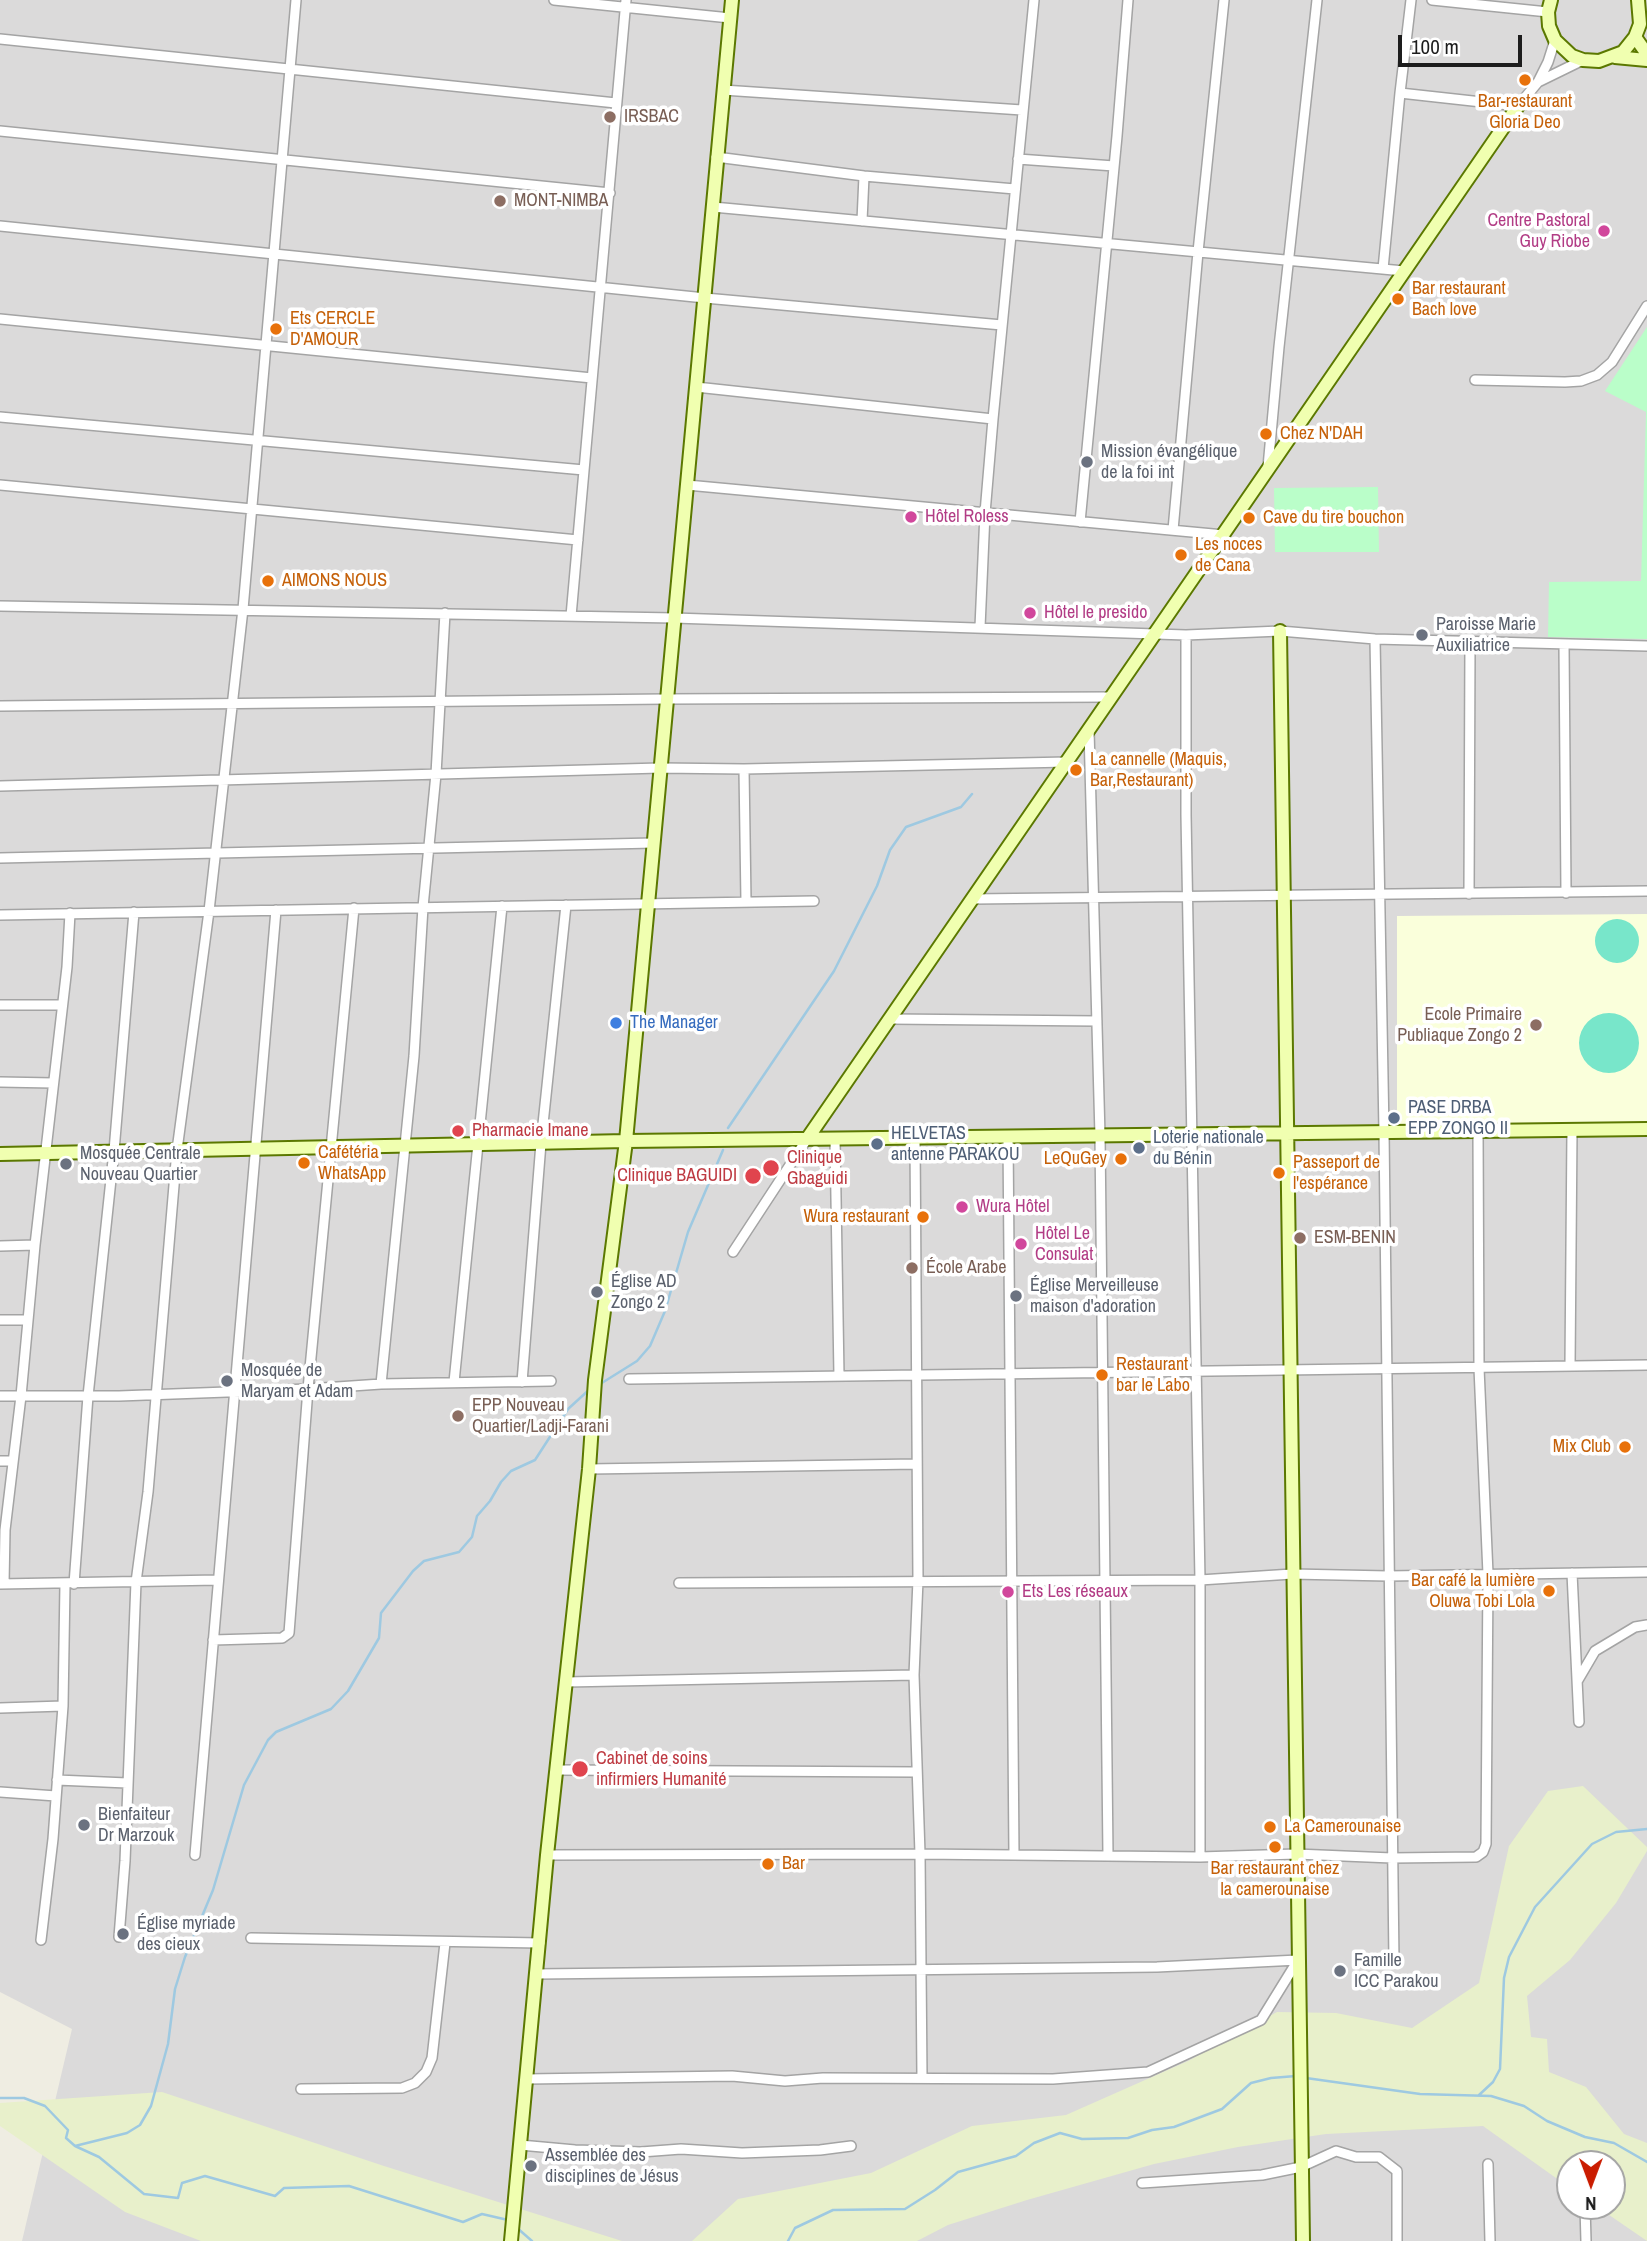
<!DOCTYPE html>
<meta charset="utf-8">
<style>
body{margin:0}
#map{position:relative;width:1647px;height:2241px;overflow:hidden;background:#efede2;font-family:"Archivo Narrow",sans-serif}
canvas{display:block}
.north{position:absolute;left:1556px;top:2150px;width:70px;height:70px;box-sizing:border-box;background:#fff;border:2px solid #a5a5a5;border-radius:50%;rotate:180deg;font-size:19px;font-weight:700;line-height:28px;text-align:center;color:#1d1d1d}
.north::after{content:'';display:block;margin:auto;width:24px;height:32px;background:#ca1c00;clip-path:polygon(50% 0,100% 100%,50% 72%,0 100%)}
.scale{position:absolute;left:1398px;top:35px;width:124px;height:32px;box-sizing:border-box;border:4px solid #1d1d1d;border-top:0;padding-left:9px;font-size:21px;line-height:24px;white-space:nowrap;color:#1d1d1d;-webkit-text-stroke:5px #fff;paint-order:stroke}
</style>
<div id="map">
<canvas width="1647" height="2241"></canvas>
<div class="north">N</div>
<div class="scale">100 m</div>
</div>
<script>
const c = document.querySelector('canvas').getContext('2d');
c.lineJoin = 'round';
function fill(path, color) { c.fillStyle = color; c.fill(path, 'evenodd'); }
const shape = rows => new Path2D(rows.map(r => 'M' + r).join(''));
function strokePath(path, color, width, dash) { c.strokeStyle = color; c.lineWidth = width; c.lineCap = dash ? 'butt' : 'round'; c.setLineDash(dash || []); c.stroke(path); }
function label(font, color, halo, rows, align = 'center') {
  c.font = font + ' "Archivo Narrow",sans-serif'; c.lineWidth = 7; c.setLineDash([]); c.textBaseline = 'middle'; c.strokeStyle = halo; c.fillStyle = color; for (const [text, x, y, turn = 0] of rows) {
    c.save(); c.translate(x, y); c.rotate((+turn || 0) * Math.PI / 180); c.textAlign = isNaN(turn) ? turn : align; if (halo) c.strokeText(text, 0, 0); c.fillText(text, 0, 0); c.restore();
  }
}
fill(shape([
 [0,0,1647,0,1647,2241,22,2241,72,2029,0,1992],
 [1570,2164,1612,2164,1612,2206,1570,2206]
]), '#dbdada');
fill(shape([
 [1647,914,1647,1122,1397,1127,1397,916]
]), '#faffdb');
fill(shape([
 [1583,1786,1647,1847,1647,1851,1616,1903,1570,1960,1527,1996,1531,2037,1547,2039,1549,2072,1586,2087,1624,2134,1647,2143,1647,2241,1596,2206,1612,2206,1612,2164,1570,2164,1570,2188,1483,2126,1326,2134,1238,2147,1154,2164,1027,2200,948,2225,917,2241,692,2241,738,2199,871,2173,972,2126,1066,2115,1188,2061,1277,2012,1336,2013,1412,2028,1479,1983,1509,1846,1548,1791],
 [162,2092,384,2166,622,2241,201,2241,125,2212,0,2126,0,2103]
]), '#e8f0cb');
fill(shape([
 [1647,327,1647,639,1548,637,1549,582,1641,581,1646,412,1605,391],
 [1378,487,1379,552,1275,552,1274,488]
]), '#bafec9');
fill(shape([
 '1595 941a22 22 0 1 1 44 0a22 22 0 1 1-44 0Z',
 '1579 1043a30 30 0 1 1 60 0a30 30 0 1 1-60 0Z'
]), '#78e6ca');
strokePath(shape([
 [728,1128,834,971,877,886,890,850,906,827,961,807,972,794],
 [597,1386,637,1361,650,1346,665,1311,688,1232,723,1150],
 [1306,2078,1420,2094,1491,2096,1524,2106,1547,2121,1585,2137,1614,2143,1647,2162],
 [1479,2095,1493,2082,1500,2069,1504,1978,1509,1957,1535,1907,1592,1844,1616,1832,1647,1829],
 [0,2098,24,2098,45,2106,68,2130,66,2138,75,2146,99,2157,144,2194,178,2198,182,2183,205,2176,275,2196,284,2188,349,2186,463,2222,482,2214,508,2220],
 [75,2146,127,2133,140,2125,151,2106,168,2044,175,1989,185,1957,213,1890,244,1785,268,1740,276,1732,331,1709,348,1691,379,1638,381,1613,413,1571,424,1561,459,1552,472,1537,477,1516,490,1501,501,1482,511,1471,535,1460,568,1409,591,1388],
 [516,2227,532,2241],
 [788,2241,795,2228,833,2210,905,2209,935,2190,958,2172,1016,2156,1034,2143,1060,2133,1082,2139,1128,2138,1152,2130,1174,2127,1222,2109,1251,2083,1271,2078,1296,2076]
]), '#9ec9e1', 2.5);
const street = shape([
 [554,0,730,18],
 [1432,0,1548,12],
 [0,39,616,103],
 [1538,82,1583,60],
 [723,90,1022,110],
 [1400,93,1518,106,1538,82,1548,62,1555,40],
 [0,131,610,193],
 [716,157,864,176,1015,189],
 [1018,159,1114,166],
 [713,207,1404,271],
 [862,221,864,176],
 [0,226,705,298,1002,325],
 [1383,269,1400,93,1411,0],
 [0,319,592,378],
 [1475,380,1565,382,1581,381,1597,375,1612,362,1647,306],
 [696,387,993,419],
 [0,417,584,470],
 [1268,467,1279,347,1317,0],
 [0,485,578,540],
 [687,485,1224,535],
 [1080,522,1117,136,1128,0],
 [1173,530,1198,252,1224,0],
 [0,606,674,618,1186,635,1280,631,1375,639,1647,646],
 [571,616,626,0],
 [980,627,985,513,993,419,1034,0],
 [1186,635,1186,815,1200,1580,1200,1857],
 [1375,639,1384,1132,1394,1962],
 [1564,644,1566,893],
 [0,706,666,699,1111,697],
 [1089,730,1100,1136,1108,1856],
 [744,769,746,902],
 [0,786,660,768,744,769,1067,762],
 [0,858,653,843],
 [1469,894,1470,642],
 [973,899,1647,891],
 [0,915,814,901],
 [0,1005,61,1005],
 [890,1019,1097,1021],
 [0,1082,53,1083],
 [1008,1137,1014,1855],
 [915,1138,918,1580,914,1675,920,1854,922,2078],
 [835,1139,839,1376],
 [0,1246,35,1245],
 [733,1252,807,1139],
 [0,1320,28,1320],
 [1570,1366,1572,1130],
 [629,1379,1647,1365],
 [454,1382,502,906],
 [522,1382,541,1143,566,905],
 [381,1384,414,1056,423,907,436,774,445,613],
 [0,1396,119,1396,308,1389,381,1384,551,1381],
 [0,1461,13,1461],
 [589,1469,917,1464],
 [1572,1573,1579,1722],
 [679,1583,1200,1580,1292,1574,1388,1576,1647,1572],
 [0,1584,218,1580],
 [4,1584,5,1530,21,1396,35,1245,67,967,70,913],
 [74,1584,88,1396,114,1151,134,912],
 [213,1640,282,1638,289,1633,308,1389,354,908],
 [1578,1680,1595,1651,1635,1627,1647,1625],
 [566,1682,914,1675],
 [0,1708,63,1706],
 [557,1770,916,1772],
 [57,1780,127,1783],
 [0,1792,56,1796],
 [195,1855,276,910],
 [547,1855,920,1854,1200,1857,1296,1854,1392,1858,1476,1857,1483,1852,1486,1844,1488,1574,1479,1368,1478,1131],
 [119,1937,125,1861,136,1582,148,1492,177,1150,209,911,243,609,296,0],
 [251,1938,540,1943],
 [41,1940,53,1839,63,1706,65,1584],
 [537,1974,1157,1967,1298,1960],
 [527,2079,732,2076,785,2081,823,2078,1053,2079,1148,2072,1261,2020,1298,1960],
 [301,2089,402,2088,415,2083,426,2072,432,2058,445,1943],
 [520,2145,575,2150,641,2152,681,2149,742,2153,820,2150,851,2146],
 [1488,2164,1490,2241],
 [1142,2183,1262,2175,1301,2167,1336,2151,1356,2157,1379,2157,1397,2171,1397,2241],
 [1585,2206,1586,2241]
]);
const secondary = shape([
 [1551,0,1548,12,1549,26,1555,40,1572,56,1583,60,1599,61,1623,52,1635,37,1640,24,1638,0],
 [1635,37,1647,54],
 [1615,57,1647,60],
 [1280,631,1303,2241],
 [807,1139,1518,106],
 [0,1154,626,1141,1647,1129],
 [511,2241,547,1855,589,1469,595,1380,626,1141,732,0]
]);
strokePath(street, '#a4a4a4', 12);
strokePath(secondary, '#5b7800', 16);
strokePath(street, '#fff', 9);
strokePath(secondary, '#f0ffb0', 12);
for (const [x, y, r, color] of [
 [1525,80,7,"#e8710a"],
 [610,117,7,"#8d6e63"],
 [500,201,7,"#8d6e63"],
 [1604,231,7,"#d1479c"],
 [1398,299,7,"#e8710a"],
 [276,329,7,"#e8710a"],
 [1266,434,7,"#e8710a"],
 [1087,462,7,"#6b7280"],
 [911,517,7,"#d1479c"],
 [1249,518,7,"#e8710a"],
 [1181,555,7,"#e8710a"],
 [268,581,7,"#e8710a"],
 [1030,613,7,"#d1479c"],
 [1422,635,7,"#6b7280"],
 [1076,770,7,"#e8710a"],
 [616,1023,7,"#3f7fe0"],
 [1536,1025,7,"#8d6e63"],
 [1394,1118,7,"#5c6f8a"],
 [458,1131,7,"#e0444e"],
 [877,1144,7,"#5c6f8a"],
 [1139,1148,7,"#5c6f8a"],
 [1121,1159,7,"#e8710a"],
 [304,1163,7,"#e8710a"],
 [66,1164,7,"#6b7280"],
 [771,1168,9,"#e0444e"],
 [1279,1173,7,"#e8710a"],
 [753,1176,9,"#e0444e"],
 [962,1207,7,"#d1479c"],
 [923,1217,7,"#e8710a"],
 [1300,1238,7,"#8d6e63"],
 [1021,1244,7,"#d1479c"],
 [912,1268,7,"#8d6e63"],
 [597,1292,7,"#6b7280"],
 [1016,1296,7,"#6b7280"],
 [1102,1375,7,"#e8710a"],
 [227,1381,7,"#6b7280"],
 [458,1416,7,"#8d6e63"],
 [1625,1447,7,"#e8710a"],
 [1549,1591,7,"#e8710a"],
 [1008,1592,7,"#d1479c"],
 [580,1769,9,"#e0444e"],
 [84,1825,7,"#6b7280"],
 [1270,1827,7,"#e8710a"],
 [1275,1847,7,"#e8710a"],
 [768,1864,7,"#e8710a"],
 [123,1934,7,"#6b7280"],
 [1340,1971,7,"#6b7280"],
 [531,2166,7,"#6b7280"]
]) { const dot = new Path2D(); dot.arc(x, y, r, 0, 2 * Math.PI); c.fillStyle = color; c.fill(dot); strokePath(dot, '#fff', 2.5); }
label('18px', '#c56008', '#fff', [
 ["Bar-restaurant",1525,102,"center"],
 ["Gloria Deo",1525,123,"center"],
 ["Bar restaurant",1412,289],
 ["Bach love",1412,310],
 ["Ets CERCLE",290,319],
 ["D'AMOUR",290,340],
 ["Chez N'DAH",1280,434],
 ["Cave du tire bouchon",1263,518],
 ["Les noces",1195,545],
 ["de Cana",1195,566],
 ["AIMONS NOUS",282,581],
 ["La cannelle (Maquis,",1090,760],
 ["Bar,Restaurant)",1090,781],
 ["Cafétéria",318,1153],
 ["WhatsApp",318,1174],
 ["LeQuGey",1107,1159,"right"],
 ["Passeport de",1293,1163],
 ["l'espérance",1293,1184],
 ["Wura restaurant",909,1217,"right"],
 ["Restaurant",1116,1365],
 ["bar le Labo",1116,1386],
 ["Mix Club",1611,1447,"right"],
 ["Bar café la lumière",1535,1581,"right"],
 ["Oluwa Tobi Lola",1535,1602,"right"],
 ["La Camerounaise",1284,1827],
 ["Bar",782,1864],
 ["Bar restaurant chez",1275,1869,"center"],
 ["la camerounaise",1275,1890,"center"]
], 'left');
label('18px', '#785e54', '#fff', [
 ["IRSBAC",624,117],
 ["MONT-NIMBA",514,201],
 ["Ecole Primaire",1522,1015,"right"],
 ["Publiaque Zongo 2",1522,1036,"right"],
 ["ESM-BENIN",1314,1238],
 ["École Arabe",926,1268],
 ["EPP Nouveau",472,1406],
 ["Quartier/Ladji-Farani",472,1427]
], 'left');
label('18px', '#b23c85', '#fff', [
 ["Centre Pastoral",1590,221,"right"],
 ["Guy Riobe",1590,242,"right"],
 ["Hôtel Roless",925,517],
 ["Hôtel le presido",1044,613],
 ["Wura Hôtel",976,1207],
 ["Hôtel Le",1035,1234],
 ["Consulat",1035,1255],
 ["Ets Les réseaux",1022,1592]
], 'left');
label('18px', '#5b616d', '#fff', [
 ["Mission évangélique",1101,452],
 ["de la foi int",1101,473],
 ["Paroisse Marie",1436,625],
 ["Auxiliatrice",1436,646],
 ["Mosquée Centrale",80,1154],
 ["Nouveau Quartier",80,1175],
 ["Église AD",611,1282],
 ["Zongo 2",611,1303],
 ["Église Merveilleuse",1030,1286],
 ["maison d'adoration",1030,1307],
 ["Mosquée de",241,1371],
 ["Maryam et Adam",241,1392],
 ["Bienfaiteur",98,1815],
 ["Dr Marzouk",98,1836],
 ["Église myriade",137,1924],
 ["des cieux",137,1945],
 ["Famille",1354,1961],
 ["ICC Parakou",1354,1982],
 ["Assemblée des",545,2156],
 ["disciplines de Jésus",545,2177]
], 'left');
label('18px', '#366cbe', '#fff', [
 ["The Manager",630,1023]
], 'left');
label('18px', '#4e5e75', '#fff', [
 ["PASE DRBA",1408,1108],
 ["EPP ZONGO II",1408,1129],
 ["HELVETAS",891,1134],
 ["antenne PARAKOU",891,1155],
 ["Loterie nationale",1153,1138],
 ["du Bénin",1153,1159]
], 'left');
label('18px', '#be3a42', '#fff', [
 ["Pharmacie Imane",472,1131],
 ["Clinique",787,1158],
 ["Gbaguidi",787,1179],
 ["Clinique BAGUIDI",737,1176,"right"],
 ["Cabinet de soins",596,1759],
 ["infirmiers Humanité",596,1780]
], 'left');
</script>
